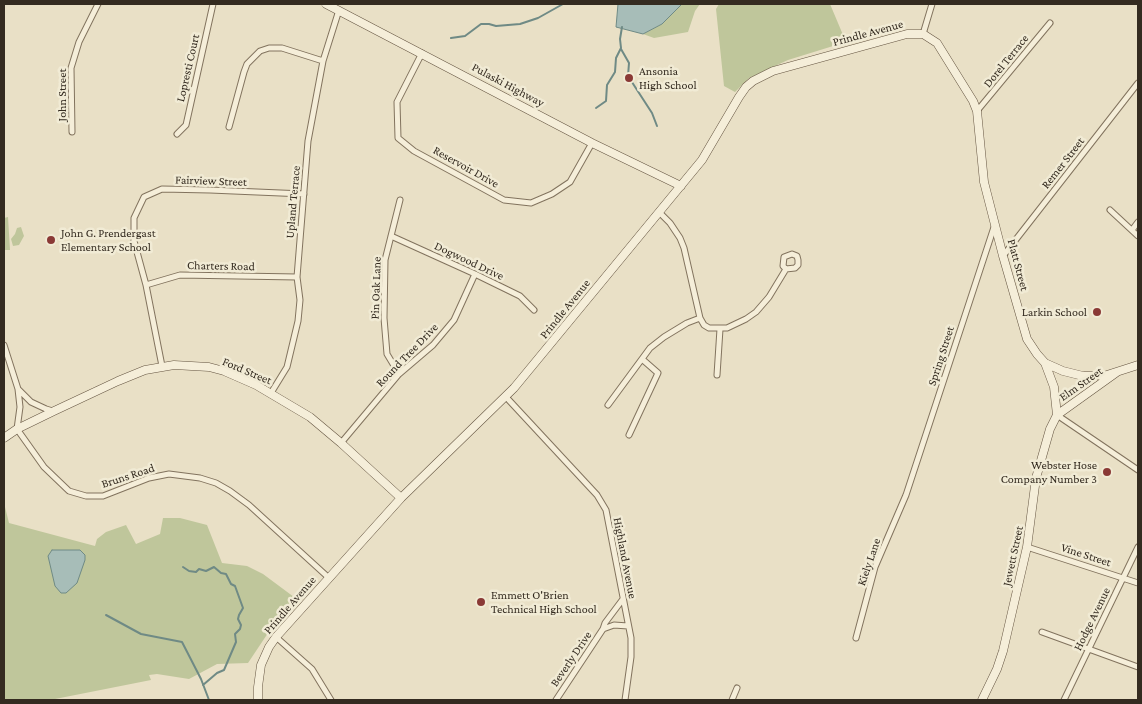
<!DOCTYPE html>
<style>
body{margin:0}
#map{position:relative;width:1142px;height:704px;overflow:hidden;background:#e9e0c6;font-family:"Crimson Pro",serif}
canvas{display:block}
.frame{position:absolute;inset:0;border:5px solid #342b20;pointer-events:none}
</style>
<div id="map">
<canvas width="1142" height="704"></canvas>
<div class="frame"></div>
</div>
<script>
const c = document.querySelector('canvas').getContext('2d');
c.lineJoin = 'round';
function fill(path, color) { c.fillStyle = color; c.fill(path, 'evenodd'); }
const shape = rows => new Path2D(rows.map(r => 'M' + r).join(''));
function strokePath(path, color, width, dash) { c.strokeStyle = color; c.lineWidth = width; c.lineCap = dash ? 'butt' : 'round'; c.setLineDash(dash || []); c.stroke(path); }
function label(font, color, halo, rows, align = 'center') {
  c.font = font + ' "Crimson Pro",serif'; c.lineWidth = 5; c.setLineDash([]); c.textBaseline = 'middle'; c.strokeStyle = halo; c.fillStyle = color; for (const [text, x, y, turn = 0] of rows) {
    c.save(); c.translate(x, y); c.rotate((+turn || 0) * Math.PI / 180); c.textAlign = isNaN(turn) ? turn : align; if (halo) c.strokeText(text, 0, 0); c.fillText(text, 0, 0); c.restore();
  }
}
fill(shape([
 [682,4,700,4,695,11,688,32,654,38,643,34,662,24],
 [719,4,830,4,846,42,788,60,749,78,735,92,724,86,716,9],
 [8,217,10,250,4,250,4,218],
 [21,227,24,236,19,245,13,246,11,239,15,234,17,228],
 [4,503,9,523,95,546,97,539,106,532,126,525,136,544,160,534,163,518,180,518,207,525,222,563,247,566,263,574,298,600,274,624,248,663,217,664,189,679,157,674,149,675,151,680,50,700,4,700]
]), '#bfc69b');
const water = shape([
 [618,4,682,4,662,24,643,34,616,27,618,4],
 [52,550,80,550,85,555,85,560,77,583,66,593,61,593,55,586,48,556,52,550]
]);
fill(water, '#a7bdb8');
strokePath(water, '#6f8a85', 1);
strokePath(shape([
 [451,38,465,36,481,24,489,24,496,26,520,24,538,18,563,4],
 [621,49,629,63,628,76,652,113,657,126],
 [596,108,606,101,607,85,615,72,616,58,621,48,620,39,622,27],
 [183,567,189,571,196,572,199,569,206,571,214,567,221,573,226,574,231,584,235,586,243,608,239,615,238,619,241,625,240,629,235,634,236,642,224,670,217,673,203,685],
 [106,615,141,634,182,642,201,679,209,700]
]), '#6f8a85', 2);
const street = shape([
 [923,34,932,4],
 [422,53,397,102,398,138,414,151,504,200,531,203,552,194,570,182,592,143],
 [977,111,1050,23],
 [229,127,244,72,247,64,260,51,269,48,282,48,323,61],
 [72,132,71,68,79,42,98,4],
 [177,134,186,125,213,4],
 [1110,210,1138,236],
 [659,212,670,223,680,238,684,248,700,318,704,325,709,328,727,328,746,319,756,312,769,297,786,269,795,268,798,265,798,260,797,256,792,254,784,257,783,266,786,269],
 [1132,230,1138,222],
 [391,236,475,274,520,296,534,310],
 [1003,256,1138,83],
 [146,285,180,275,297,277],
 [4,345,18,389,20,407,17,429,44,467,69,491,86,496,103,496,149,478,169,474,200,478,216,483,230,491,249,505,329,578],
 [162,366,146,285,134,241,134,218,144,197,162,189,210,190,304,194],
 [399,374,387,354,384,318,385,260,400,200],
 [717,375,720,329],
 [19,390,31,402,46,409,53,411],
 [271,393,287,367,298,321,300,300,297,277,308,141,323,61,339,10],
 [506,397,597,495,606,510,631,638,631,657,625,700],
 [608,405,650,348,664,337,687,323,700,318],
 [1057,415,1138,470],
 [629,435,658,373,642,359],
 [341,443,399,374,433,345,454,320,475,274],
 [1027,547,1138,583],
 [603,629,614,625,628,626],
 [1042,632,1138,667],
 [276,637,312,669,331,700],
 [856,638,875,567,906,495,995,224],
 [556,700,603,629,605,623,623,599],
 [732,700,737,688],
 [1064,700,1138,547]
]);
const secondary = shape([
 [326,4,592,143,681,186],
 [1045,363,1063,371,1083,376,1107,375,1138,365],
 [4,438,17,429,54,411,118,381,145,370,174,365,209,367,224,371,256,385,310,417,341,443,401,498],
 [258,700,258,687,261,665,269,647,276,637,401,498,514,388,702,160,739,97,746,87,753,81,773,71,907,34,923,34,937,43,973,101,977,111,984,182,1003,256,1027,339,1037,354,1045,363,1054,387,1057,415],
 [982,700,997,669,1003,651,1027,547,1036,478,1050,429,1057,415,1117,372]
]);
strokePath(street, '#82735e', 7);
strokePath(secondary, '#645441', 9);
strokePath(street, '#f5eed9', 5);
strokePath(secondary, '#f5eed9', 8);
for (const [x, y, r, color] of [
 [629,78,5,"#8a3935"],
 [51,240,5,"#8a3935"],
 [1097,312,5,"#8a3935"],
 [1107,472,5,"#8a3935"],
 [481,602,5,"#8a3935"]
]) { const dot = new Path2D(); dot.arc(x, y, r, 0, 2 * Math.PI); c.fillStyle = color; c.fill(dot); strokePath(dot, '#f1ebd5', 2); }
label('12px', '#342b20', '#f1ebd5', [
 ["Prindle Avenue",868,33,-15],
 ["Dorel Terrace",1006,61,-51],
 ["Lopresti Court",188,68,-77],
 ["Pulaski Highway",508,85,28],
 ["John Street",62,95,-90],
 ["Remer Street",1063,163,-52],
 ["Reservoir Drive",466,167,29],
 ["Fairview Street",211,181,2],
 ["Upland Terrace",293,202,-85],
 ["Dogwood Drive",469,261,25],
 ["Platt Street",1018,265,75],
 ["Charters Road",221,266,1],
 ["Pin Oak Lane",376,288,-88],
 ["Prindle Avenue",565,309,-51],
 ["Round Tree Drive",407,355,-46],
 ["Spring Street",941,356,-72],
 ["Ford Street",247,371,23],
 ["Elm Street",1081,384,-35],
 ["Bruns Road",128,476,-18],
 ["Vine Street",1086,555,18],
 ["Jewett Street",1013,556,-78],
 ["Highland Avenue",625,558,79],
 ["Kiely Lane",869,562,-71],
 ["Prindle Avenue",290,605,-49],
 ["Hodge Avenue",1092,619,-64],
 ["Beverly Drive",571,659,-56]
]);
label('12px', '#342b20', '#f1ebd5', [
 ["Ansonia",639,71],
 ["High School",639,85],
 ["John G. Prendergast",61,233],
 ["Elementary School",61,247],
 ["Larkin School",1087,312,"right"],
 ["Webster Hose",1097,465,"right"],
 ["Company Number 3",1097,479,"right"],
 ["Emmett O'Brien",491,595],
 ["Technical High School",491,609]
], 'left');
</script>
